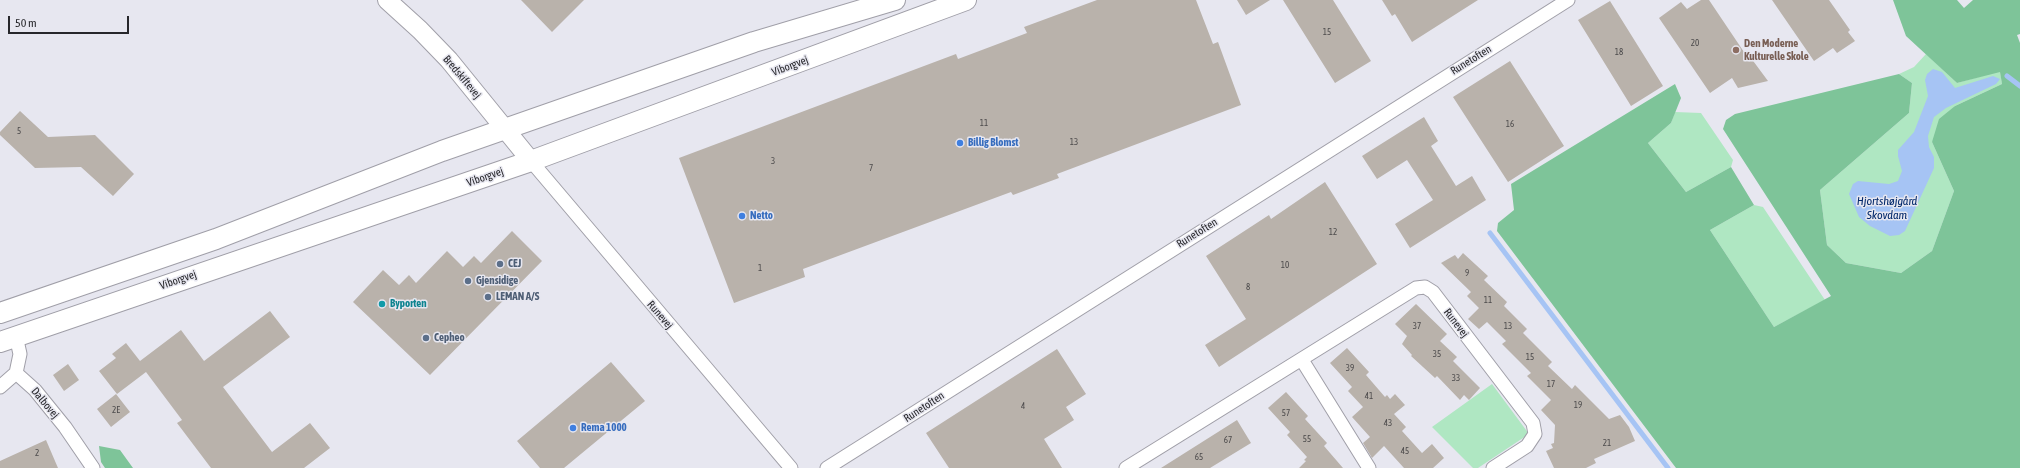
<!DOCTYPE html>
<meta charset="utf-8">
<style>
body{margin:0}
#map{position:relative;width:2020px;height:468px;overflow:hidden;background:#e7e7f0;font-family:"Asap Condensed",sans-serif}
canvas{display:block}
.scale{position:absolute;left:8px;top:16px;width:121px;height:18px;box-sizing:border-box;border:2px solid #27272b;border-top:0;padding-left:5px;font-size:12px;line-height:14px;white-space:nowrap;color:#27272b;-webkit-text-stroke:3px #e7e7f0;paint-order:stroke}
</style>
<div id="map">
<canvas width="2020" height="468"></canvas>
<div class="scale">50 m</div>
</div>
<script>
const c = document.querySelector('canvas').getContext('2d');
c.lineJoin = 'round';
function fill(path, color) { c.fillStyle = color; c.fill(path, 'evenodd'); }
const shape = rows => new Path2D(rows.map(r => 'M' + r).join(''));
function strokePath(path, color, width, dash) { c.strokeStyle = color; c.lineWidth = width; c.lineCap = dash ? 'butt' : 'round'; c.setLineDash(dash || []); c.stroke(path); }
function label(font, color, halo, rows, align = 'center') {
  c.font = font + ' "Asap Condensed",sans-serif'; c.lineWidth = 3; c.setLineDash([]); c.textBaseline = 'middle'; c.strokeStyle = halo; c.fillStyle = color; for (const [text, x, y, turn = 0] of rows) {
    c.save(); c.translate(x, y); c.rotate((+turn || 0) * Math.PI / 180); c.textAlign = isNaN(turn) ? turn : align; if (halo) c.strokeText(text, 0, 0); c.fillText(text, 0, 0); c.restore();
  }
}
fill(shape([
 [1926,54,1957,83,2000,71,2002,84,1955,106,1932,142,1954,191,1932,251,1901,273,1846,263,1827,245,1820,190,1909,113,1912,83,1899,74,1914,67],
 [1675,112,1701,113,1733,160,1731,167,1686,192,1648,143,1671,123],
 [1754,205,1763,207,1825,300,1774,327,1710,230],
 [1492,384,1529,434,1478,468,1473,468,1432,427]
]), '#afe7c2');
fill(shape([
 [1893,0,1957,0,1964,8,1973,0,2020,0,2020,34,2017,35,2020,43,2020,468,1676,468,1497,231,1498,223,1514,210,1511,184,1675,84,1681,98,1671,123,1648,143,1686,192,1731,167,1754,205,1710,230,1774,327,1831,296,1723,129,1726,120,1735,114,1899,74,1912,83,1909,113,1820,190,1827,245,1846,263,1901,273,1932,251,1954,191,1932,142,1939,119,1955,106,2002,84,2000,72,1957,83,1906,36],
 [99,446,120,450,133,468,105,468,101,462]
]), '#7ec499');
fill(shape([
 [1933,69,1942,72,1955,88,1993,76,2000,79,1996,84,1946,108,1934,117,1928,136,1929,147,1934,157,1934,168,1905,231,1899,235,1890,236,1870,226,1859,217,1849,194,1853,184,1858,181,1889,184,1898,181,1902,171,1898,156,1898,150,1914,132,1928,96,1925,80,1927,74]
]), '#a6c4f4');
strokePath(shape([
 [2007,76,2020,86],
 [1490,233,1668,468]
]), '#a6c4f4', 5);
fill(shape([
 [521,0,584,0,552,32],
 [1097,0,1196,0,1213,44,1218,42,1241,105,1057,174,1059,178,1013,195,1011,192,803,269,805,277,734,303,679,158,956,54,958,59,1027,33,1024,27],
 [1237,0,1270,0,1246,15],
 [1283,0,1333,0,1371,61,1335,83],
 [1382,0,1478,0,1412,42,1395,14,1392,16],
 [1701,0,1709,0,1746,55,1748,54,1768,81,1738,88,1732,78,1710,93,1659,18,1681,2,1687,9],
 [1772,0,1829,0,1850,30,1848,32,1855,41,1837,53,1833,48,1814,61],
 [1610,1,1663,86,1631,106,1578,20],
 [1510,61,1564,146,1508,182,1453,97],
 [20,111,48,137,95,135,134,174,113,196,81,167,35,168,0,135,0,132],
 [1424,117,1438,141,1431,146,1456,186,1472,176,1486,200,1410,248,1395,224,1433,200,1407,160,1377,179,1362,156],
 [1325,182,1377,264,1219,367,1205,345,1246,319,1206,256,1269,215,1271,219],
 [512,231,542,261,430,375,353,302,383,270,399,285,409,275,416,283,447,251,463,267,474,256,481,263],
 [1463,253,1488,276,1484,280,1507,302,1504,306,1527,329,1523,333,1552,362,1548,366,1572,389,1575,385,1609,419,1620,415,1629,427,1635,441,1594,459,1596,463,1586,468,1554,468,1546,451,1553,448,1551,444,1554,443,1555,425,1541,410,1551,400,1527,376,1531,373,1502,344,1506,341,1487,322,1479,329,1468,319,1479,308,1467,296,1471,292,1441,263,1455,255,1458,259],
 [1416,304,1447,334,1440,341,1457,357,1453,361,1480,388,1469,400,1464,395,1460,400,1437,376,1435,378,1411,356,1412,355,1402,344,1407,336,1395,324],
 [270,311,290,337,223,387,272,452,310,423,330,448,304,468,211,468,177,423,182,420,146,372,117,394,99,371,116,358,112,354,126,343,140,361,181,330,204,361],
 [1347,348,1369,372,1366,375,1385,397,1387,395,1390,399,1395,394,1405,405,1394,414,1406,427,1402,431,1422,453,1432,444,1444,458,1433,468,1404,468,1384,446,1372,458,1363,443,1370,437,1352,417,1363,407,1348,391,1352,387,1330,363],
 [1057,349,1086,394,1066,407,1074,420,1044,439,1062,468,949,468,926,433],
 [611,362,645,401,564,468,540,468,517,441],
 [68,364,79,380,64,391,53,375],
 [1286,392,1308,416,1305,419,1327,443,1324,446,1343,468,1299,468,1306,461,1304,460,1307,457,1287,435,1290,432,1268,408],
 [116,394,130,412,111,427,97,409],
 [1237,420,1251,443,1210,468,1161,468],
 [46,440,58,468,0,468,0,461]
]), '#b9b2ab');
const street = shape([
 [531,161,791,468],
 [1302,360,1369,468],
 [16,373,35,390,65,427,93,468],
 [16,373,20,354,16,336],
 [0,387,16,373],
 [827,468,1568,0],
 [1126,468,1416,288,1425,287,1433,292,1533,423,1535,434,1527,446,1493,468]
]);
const secondary = shape([
 [387,0,420,30,449,60,531,161]
]);
const primary = shape([
 [0,313,216,239,442,151,754,42,895,0],
 [0,342,531,161,966,0]
]);
strokePath(street, '#a09fa8', 15);
strokePath(secondary, '#a09fa8', 20);
strokePath(primary, '#a09fa8', 22);
strokePath(street, '#fff', 13);
strokePath(secondary, '#fff', 18);
strokePath(primary, '#fff', 20);
for (const [x, y, r, color] of [
 [1736,50,4,"#8d6e63"],
 [960,143,4,"#3f7fe0"],
 [742,216,4,"#3f7fe0"],
 [500,264,4,"#5c6f8a"],
 [468,281,4,"#5c6f8a"],
 [488,297,4,"#5c6f8a"],
 [382,304,4,"#0f9aa8"],
 [426,338,4,"#5c6f8a"],
 [573,428,4,"#3f7fe0"]
]) { const dot = new Path2D(); dot.arc(x, y, r, 0, 2 * Math.PI); c.fillStyle = color; c.fill(dot); strokePath(dot, '#e7e7f0', 1.5); }
label('9px', '#4c4a4b', null, [
 ["15",1327,32],
 ["20",1695,43],
 ["18",1619,52],
 ["11",984,123],
 ["16",1510,124],
 ["5",19,131],
 ["13",1074,142],
 ["3",773,161],
 ["7",871,168],
 ["12",1333,232],
 ["10",1285,265],
 ["1",760,268],
 ["9",1467,273],
 ["8",1248,287],
 ["11",1488,300],
 ["37",1417,326],
 ["13",1508,326],
 ["35",1437,354],
 ["15",1530,357],
 ["39",1350,368],
 ["33",1456,378],
 ["17",1551,384],
 ["41",1369,396],
 ["19",1578,405],
 ["4",1023,406],
 ["2E",116,410],
 ["57",1286,413],
 ["43",1388,423],
 ["55",1307,439],
 ["67",1228,440],
 ["21",1607,443],
 ["45",1405,451],
 ["2",37,453],
 ["65",1199,457]
]);
label('bold 11px', '#785e54', '#e7e7f0', [
 ["Den Moderne",1744,44],
 ["Kulturelle Skole",1744,57]
], 'left');
label('11px', '#27272b', '#e7e7f0', [
 ["Runetoften",1471,60,-32],
 ["Viborgvej",790,66,-21],
 ["Bredskiftevej",462,77,50],
 ["Viborgvej",485,177,-19],
 ["Runetoften",1197,233,-32],
 ["Viborgvej",178,280,-19],
 ["Runevej",660,315,49],
 ["Runevej",1456,323,53],
 ["Dalbovej",45,403,50],
 ["Runetoften",924,407,-33]
]);
label('bold 11px', '#366cbe', '#e7e7f0', [
 ["Billig Blomst",968,143],
 ["Netto",750,216],
 ["Rema 1000",581,428]
], 'left');
label('bold 11px', '#4e5e75', '#e7e7f0', [
 ["CEJ",508,264],
 ["Gjensidige",476,281],
 ["LEMAN A/S",496,297],
 ["Cepheo",434,338]
], 'left');
label('bold 11px', '#0d838f', '#e7e7f0', [
 ["Byporten",390,304]
], 'left');
label('italic 12px', '#00276a', '#e7e7f0', [
 ["Hjortshøjgård",1887,201],
 ["Skovdam",1887,215]
]);
</script>
